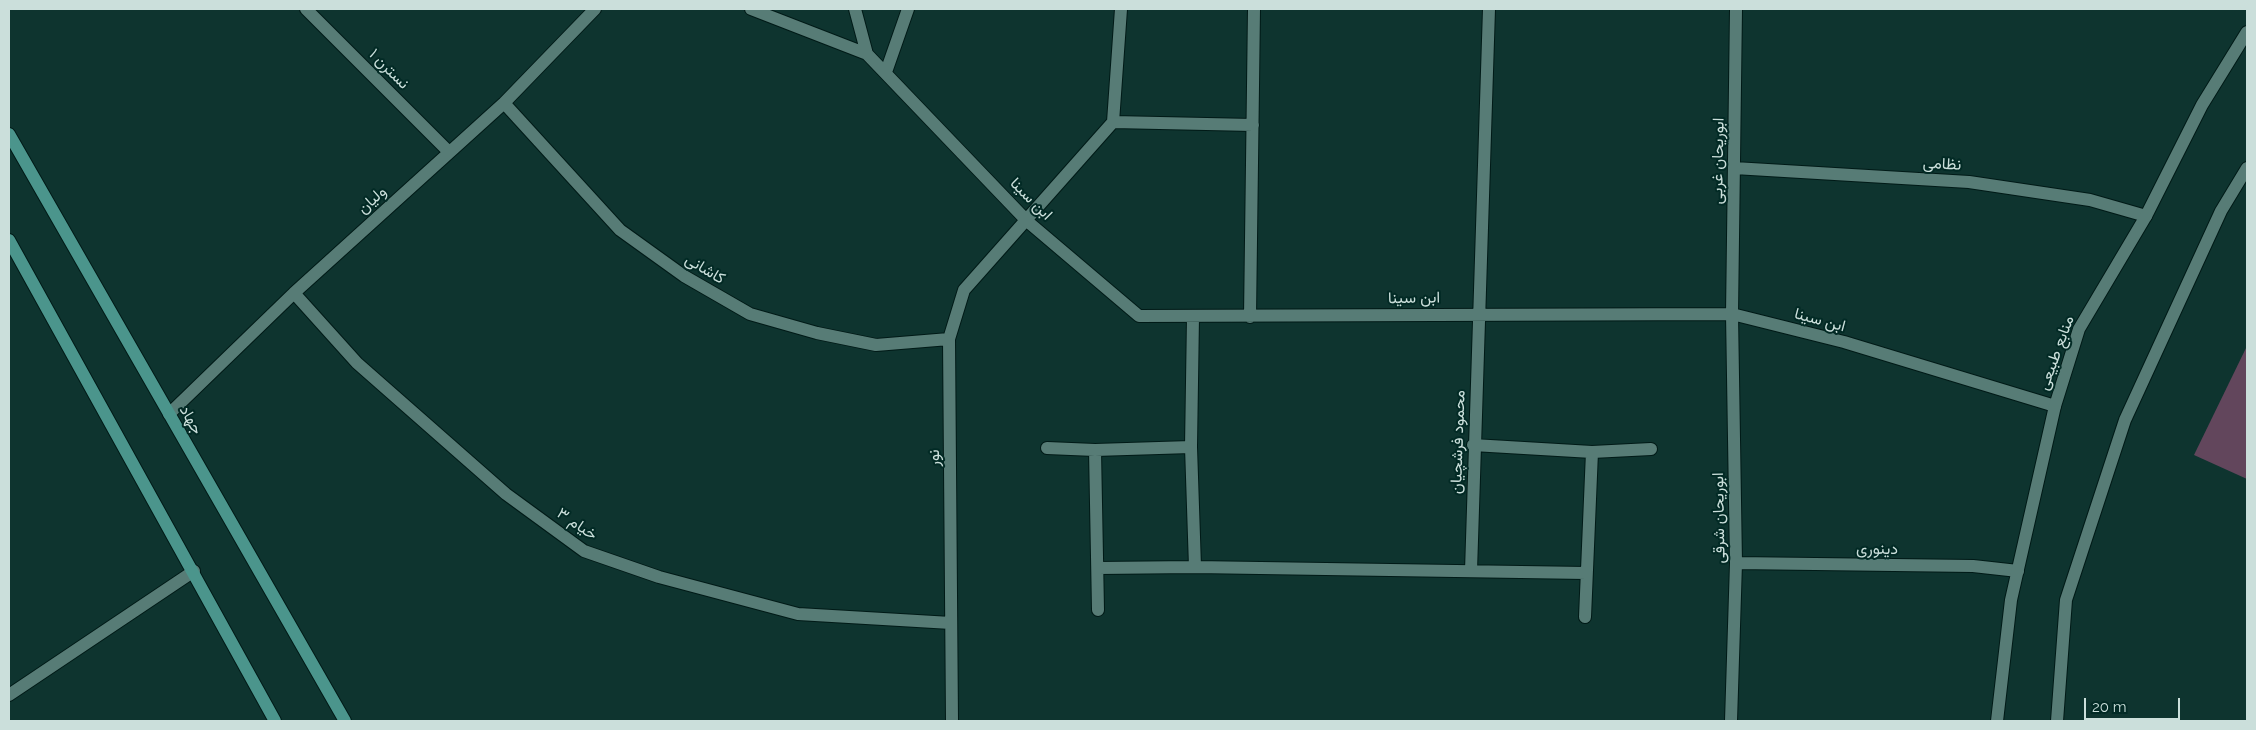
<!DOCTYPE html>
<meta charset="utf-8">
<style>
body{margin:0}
#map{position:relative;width:2256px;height:730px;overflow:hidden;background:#0e342f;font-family:Raleway,sans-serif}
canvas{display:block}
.frame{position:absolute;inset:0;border:10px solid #cbdfdb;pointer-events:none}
.scale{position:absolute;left:2084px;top:698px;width:96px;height:22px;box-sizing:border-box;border:2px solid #cbdfdb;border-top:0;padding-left:6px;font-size:15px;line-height:18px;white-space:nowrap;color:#cbdfdb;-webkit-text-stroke:4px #022a25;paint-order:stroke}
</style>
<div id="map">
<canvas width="2256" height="730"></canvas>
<div class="frame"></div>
<div class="scale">20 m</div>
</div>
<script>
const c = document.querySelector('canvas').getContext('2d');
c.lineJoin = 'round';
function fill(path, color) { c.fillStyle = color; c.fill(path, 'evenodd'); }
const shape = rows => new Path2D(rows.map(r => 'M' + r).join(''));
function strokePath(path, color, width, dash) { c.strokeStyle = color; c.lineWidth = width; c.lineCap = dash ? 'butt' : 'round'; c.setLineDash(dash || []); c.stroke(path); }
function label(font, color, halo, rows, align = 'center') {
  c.font = font + ' Raleway,Vazirmatn,sans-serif'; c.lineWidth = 4; c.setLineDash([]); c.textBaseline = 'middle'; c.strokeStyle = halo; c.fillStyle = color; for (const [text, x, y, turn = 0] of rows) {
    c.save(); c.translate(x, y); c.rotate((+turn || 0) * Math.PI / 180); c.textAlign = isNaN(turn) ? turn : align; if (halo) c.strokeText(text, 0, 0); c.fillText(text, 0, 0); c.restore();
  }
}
fill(shape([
 [2247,346,2247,479,2194,455]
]), '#62465c');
const minor = shape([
 [306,9,449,152],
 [751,9,867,54,1027,221,1139,316,1732,314,1844,342,2055,406],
 [855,9,867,54],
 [886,72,908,9],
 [504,103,620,230,684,276,750,314,817,333,876,345,949,339],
 [1113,122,1121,9],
 [1734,168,1969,182,2090,200,2146,216],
 [294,293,357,363,506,494,584,551,659,577,798,614,951,623],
 [1193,317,1191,447,1195,567],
 [1250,317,1254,9],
 [169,414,294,293,504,103,595,9],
 [1473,445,1592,452,1651,449],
 [1047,448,1095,450,1191,447],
 [1095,450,1098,610],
 [1736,563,1973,566,2018,571],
 [1098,568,1195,567,1586,573],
 [1471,571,1489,9],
 [1585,617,1592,452],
 [9,695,194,571],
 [952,721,949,339,964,290,1113,122,1253,125],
 [1731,721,1736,563,1732,314,1736,9]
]);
const tertiary = shape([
 [1997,721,2011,600,2055,406,2079,329,2146,216,2202,105,2247,32],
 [2057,721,2066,600,2125,420,2221,211,2247,168]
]);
const secondary = shape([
 [9,134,345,721],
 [9,240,275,721]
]);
strokePath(minor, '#001a17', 14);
strokePath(tertiary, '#001a17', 14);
strokePath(secondary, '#001a17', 14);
strokePath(minor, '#577c76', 12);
strokePath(tertiary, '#577c76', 12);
strokePath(secondary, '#4b958c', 12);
label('16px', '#cbdfdb', '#022a25', [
 ["نسترن ۱",389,69,45],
 ["ابوریحان غربی",1718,161,-89],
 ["نظامی",1942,164,3],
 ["ابن سینا",1031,199,45],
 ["ولیان",372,200,-42],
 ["کاشانی",705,269,31],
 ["ابن سینا",1414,298,-1],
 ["ابن سینا",1820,320,15],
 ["منابع طبیعی",2056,353,-70],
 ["جهاد",191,420,60],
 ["محمود فرشچیان",1458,442,-88],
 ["نور",934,458,-90],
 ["ابوریحان شرقی",1719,518,-91],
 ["خیام ۳",577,524,34],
 ["دینوری",1877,549,1]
]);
</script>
